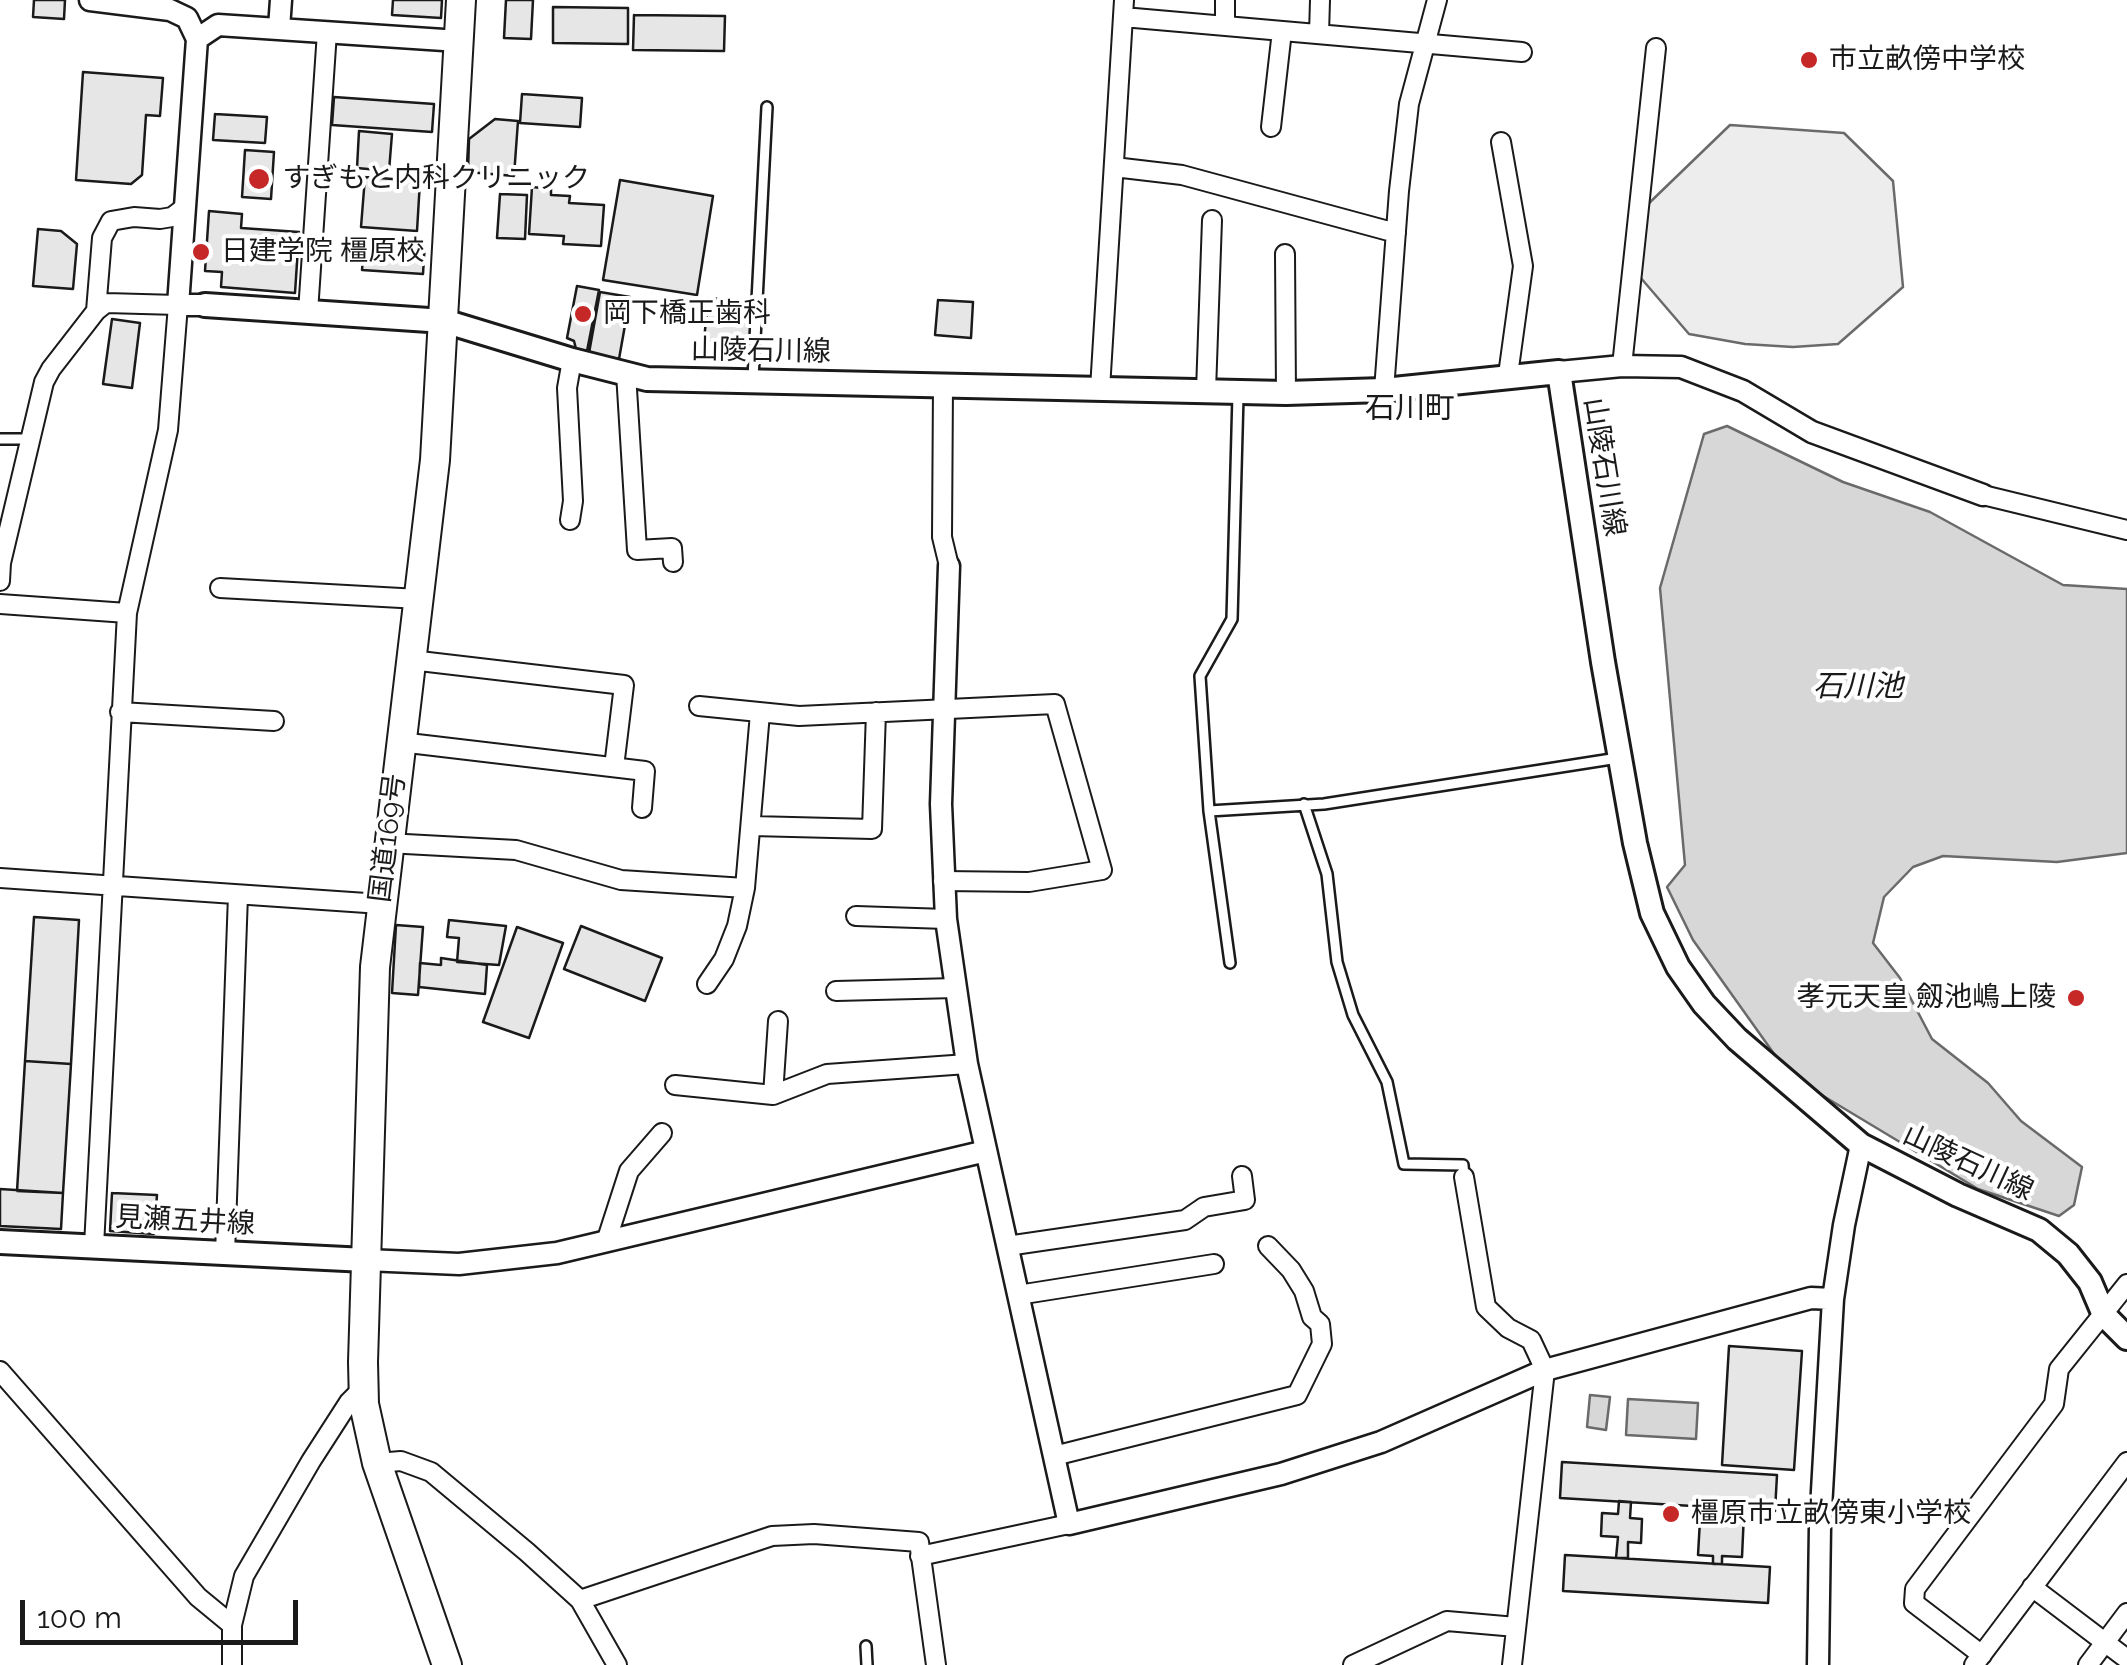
<!DOCTYPE html>
<meta charset="utf-8">
<style>
body{margin:0}
#map{position:relative;width:2127px;height:1665px;overflow:hidden;background:#fff;font-family:Raleway,sans-serif}
canvas{display:block}
.scale{position:absolute;left:20px;top:1600px;width:278px;height:45px;box-sizing:border-box;border:5px solid #1a1a1a;border-top:0;padding-left:12px;font-size:30px;line-height:35px;white-space:nowrap;color:#1a1a1a;-webkit-text-stroke:8px #fff;paint-order:stroke}
</style>
<div id="map">
<canvas width="2127" height="1665"></canvas>
<div class="scale">100 m</div>
</div>
<script>
const c = document.querySelector('canvas').getContext('2d');
c.lineJoin = 'round';
function fill(path, color) { c.fillStyle = color; c.fill(path, 'evenodd'); }
const shape = rows => new Path2D(rows.map(r => 'M' + r).join(''));
function strokePath(path, color, width, dash) { c.strokeStyle = color; c.lineWidth = width; c.lineCap = dash ? 'butt' : 'round'; c.setLineDash(dash || []); c.stroke(path); }
function label(font, color, halo, rows, align = 'center') {
  c.font = font + ' Raleway,"Noto Sans JP",sans-serif'; c.lineWidth = 8; c.setLineDash([]); c.textBaseline = 'middle'; c.strokeStyle = halo; c.fillStyle = color; for (const [text, x, y, turn = 0] of rows) {
    c.save(); c.translate(x, y); c.rotate((+turn || 0) * Math.PI / 180); c.textAlign = isNaN(turn) ? turn : align; if (halo) c.strokeText(text, 0, 0); c.fillText(text, 0, 0); c.restore();
  }
}
const built = shape([
 [1730,125,1844,133,1893,181,1903,287,1838,344,1793,347,1745,344,1689,334,1640,277,1645,207,1730,125]
]);
fill(built, '#ededed');
strokePath(built, '#6a6a6a', 2.5);
const water = shape([
 [1727,426,1843,482,1930,512,2063,585,2127,589,2127,853,2057,862,1943,856,1913,867,1884,897,1873,943,1900,978,1932,1039,1988,1083,2021,1121,2082,1167,2074,1205,2059,1216,1978,1189,1820,1094,1777,1058,1693,940,1667,887,1685,865,1660,588,1704,434,1727,426],
 [1590,1395,1610,1397,1606,1430,1587,1427,1590,1395],
 [1628,1399,1698,1403,1696,1439,1626,1435,1628,1399]
]);
fill(water, '#d7d7d7');
strokePath(water, '#6a6a6a', 2.5);
const building = shape([
 [34,0,65,0,64,19,33,17,34,0],
 [393,0,442,0,441,18,392,15,393,0],
 [506,0,533,0,531,39,504,38,506,0],
 [553,7,628,8,628,44,553,43,553,7],
 [634,15,725,16,724,51,633,50,634,15],
 [83,72,163,78,160,116,146,115,142,175,131,184,76,180,83,72],
 [522,94,582,98,580,127,520,123,522,94],
 [334,97,434,104,432,132,332,125,334,97],
 [215,114,267,117,265,143,213,140,215,114],
 [495,119,518,121,514,176,468,172,469,139,495,119],
 [359,131,392,134,389,171,357,168,359,131],
 [245,150,274,152,271,199,242,197,245,150],
 [365,177,420,181,417,231,361,227,365,177],
 [620,180,713,196,697,295,603,280,620,180],
 [532,187,551,189,551,195,570,196,569,203,604,205,601,246,563,244,564,236,529,234,532,187],
 [500,194,527,195,525,239,497,238,500,194],
 [209,211,242,214,241,228,299,232,295,293,221,287,222,272,205,271,209,211],
 [38,229,61,231,77,244,73,289,33,286,38,229],
 [365,237,425,241,423,274,362,270,365,237],
 [577,286,599,290,587,351,576,349,574,341,567,338,577,286],
 [600,292,630,297,619,359,589,353,600,292],
 [708,298,721,299,721,305,752,307,751,343,704,341,708,298],
 [938,300,973,302,971,338,935,335,938,300],
 [112,319,140,323,132,388,103,384,112,319],
 [34,917,79,920,71,1064,25,1061,34,917],
 [449,920,506,926,499,965,457,962,459,938,447,937,449,920],
 [396,925,423,927,418,995,392,993,396,925],
 [581,926,662,958,645,1001,564,969,581,926],
 [517,927,563,943,529,1038,483,1022,517,927],
 [441,958,487,965,485,994,419,987,420,963,441,965,441,958],
 [25,1061,71,1064,63,1193,17,1191,25,1061],
 [0,1189,63,1193,61,1229,0,1226,0,1189],
 [112,1193,157,1195,154,1234,110,1231,112,1193],
 [1729,1346,1802,1351,1794,1470,1722,1465,1729,1346],
 [1562,1462,1777,1475,1775,1511,1560,1498,1562,1462],
 [1619,1501,1631,1502,1630,1518,1642,1519,1641,1543,1628,1542,1628,1558,1616,1558,1618,1537,1601,1536,1602,1513,1618,1514,1619,1501],
 [1714,1507,1744,1513,1742,1557,1722,1556,1722,1564,1713,1564,1713,1556,1698,1555,1700,1520,1713,1521,1714,1507],
 [1565,1555,1770,1567,1768,1603,1563,1591,1565,1555]
]);
fill(building, '#e6e6e6');
strokePath(building, '#1a1a1a', 2.5);
const service = shape([
 [753,378,767,107],
 [0,439,29,439],
 [1304,804,1327,874,1337,962,1353,1015,1387,1082,1404,1164,1463,1165,1464,1177],
 [1209,811,1324,804,1618,758],
 [1230,963,1209,811,1200,676,1232,619,1238,395],
 [866,1646,867,1665]
]);
const minor = shape([
 [1225,0,1225,26],
 [1123,17,1522,52],
 [1319,34,1320,0],
 [1271,127,1282,31],
 [1501,142,1523,266,1508,375],
 [1114,167,1182,175,1396,233],
 [1285,254,1286,393],
 [96,311,102,238,111,221,134,217,160,219,172,217,184,208],
 [308,312,327,32],
 [1622,366,1656,48],
 [626,373,637,550,672,548,673,562],
 [943,386,942,537,949,566],
 [1100,389,1124,0],
 [1384,390,1399,191,1409,104,1437,0],
 [1206,391,1212,220],
 [1983,495,2127,530],
 [570,520,573,501,567,388,572,360],
 [0,581,1,563,44,382,51,369,96,311,106,303,178,305,168,430,127,613,94,1246],
 [220,588,419,599],
 [0,604,127,613],
 [411,660,624,685,614,767],
 [699,706,799,716,1055,704,1102,870,1029,882,943,881],
 [120,712,274,721],
 [400,742,645,771,642,808],
 [752,826,872,829,876,712],
 [387,843,516,850,621,880,745,888,760,713],
 [0,878,381,904],
 [856,916,946,919],
 [707,984,724,959,737,926,745,888],
 [836,991,956,988],
 [675,1085,773,1095,827,1074,967,1064],
 [773,1095,778,1021],
 [1464,1177,1486,1307,1508,1328,1531,1340,1545,1370,1512,1665],
 [606,1242,629,1171,662,1133],
 [1007,1246,1185,1220,1204,1207,1245,1200,1242,1176],
 [225,1254,238,895],
 [1018,1295,1214,1264],
 [0,1371,198,1597,232,1625],
 [1054,1456,1297,1395,1322,1344,1320,1324,1312,1317,1304,1291,1291,1270,1268,1246],
 [377,1463,401,1461,431,1472,527,1552,580,1600,617,1665],
 [920,1556,1069,1524],
 [2032,1587,2127,1659],
 [580,1600,772,1536,814,1534,919,1542,936,1665],
 [1982,1655,1914,1603,1915,1589,2054,1404,2059,1369,2127,1284],
 [232,1665,232,1625,244,1576,311,1461,349,1402,364,1387],
 [1353,1665,1447,1621,1516,1627],
 [1974,1665,2127,1462],
 [2088,1665,2127,1613]
]);
const tertiary = shape([
 [90,0,170,10,187,18,197,39],
 [279,28,281,0],
 [205,305,178,305,197,39,218,25,459,41],
 [1559,372,1622,366,1681,367,1743,391,1812,432,1983,495],
 [949,566,941,804,946,919,967,1064,1069,1524,1281,1474,1381,1442,1545,1370,1811,1298,1833,1299],
 [366,1260,459,1264,557,1253,986,1151],
 [1818,1665,1820,1526,1833,1299,1844,1225,1861,1145]
]);
const secondary = shape([
 [205,305,444,321,572,360,647,379,1286,393,1384,390,1559,372,1603,662,1635,843,1652,913,1678,967,1704,1004,1737,1039,1861,1145,1958,1195,2039,1230,2068,1254,2090,1282,2104,1315,2127,1338],
 [0,1242,366,1260]
]);
const trunk = shape([
 [447,1665,377,1463,364,1404,363,1362,375,967,435,460,461,0]
]);
strokePath(service, '#1a1a1a', 14);
strokePath(minor, '#1a1a1a', 22);
strokePath(tertiary, '#1a1a1a', 25);
strokePath(secondary, '#1a1a1a', 28);
strokePath(trunk, '#1a1a1a', 32);
strokePath(service, '#fff', 9);
strokePath(minor, '#fff', 18);
strokePath(tertiary, '#fff', 20);
strokePath(secondary, '#fff', 22);
strokePath(trunk, '#fff', 28);
for (const [x, y, r, color] of [
 [1809,60,10,"#c62828"],
 [259,179,12,"#c62828"],
 [201,252,10,"#c62828"],
 [583,314,10,"#c62828"],
 [2076,998,10,"#c62828"],
 [1671,1514,10,"#c62828"]
]) { const dot = new Path2D(); dot.arc(x, y, r, 0, 2 * Math.PI); c.fillStyle = color; c.fill(dot); strokePath(dot, '#fff', 4); }
label('28px', '#1a1a1a', '#fff', [
 ["市立畝傍中学校",1829,60],
 ["すぎもと内科クリニック",282,179],
 ["日建学院 橿原校",221,252],
 ["岡下橋正歯科",603,314],
 ["孝元天皇 劔池嶋上陵",2056,998,"right"],
 ["橿原市立畝傍東小学校",1691,1514]
], 'left');
label('28px', '#1a1a1a', '#fff', [
 ["山陵石川線",761,351,1],
 ["山陵石川線",1604,467,81],
 ["国道169号",388,838,-83],
 ["山陵石川線",1968,1163,25],
 ["見瀬五井線",185,1221,3]
]);
label('30px', '#1a1a1a', '#fff', [
 ["石川町",1410,409]
]);
label('italic 30px', '#1a1a1a', '#fff', [
 ["石川池",1858,687]
]);
</script>
